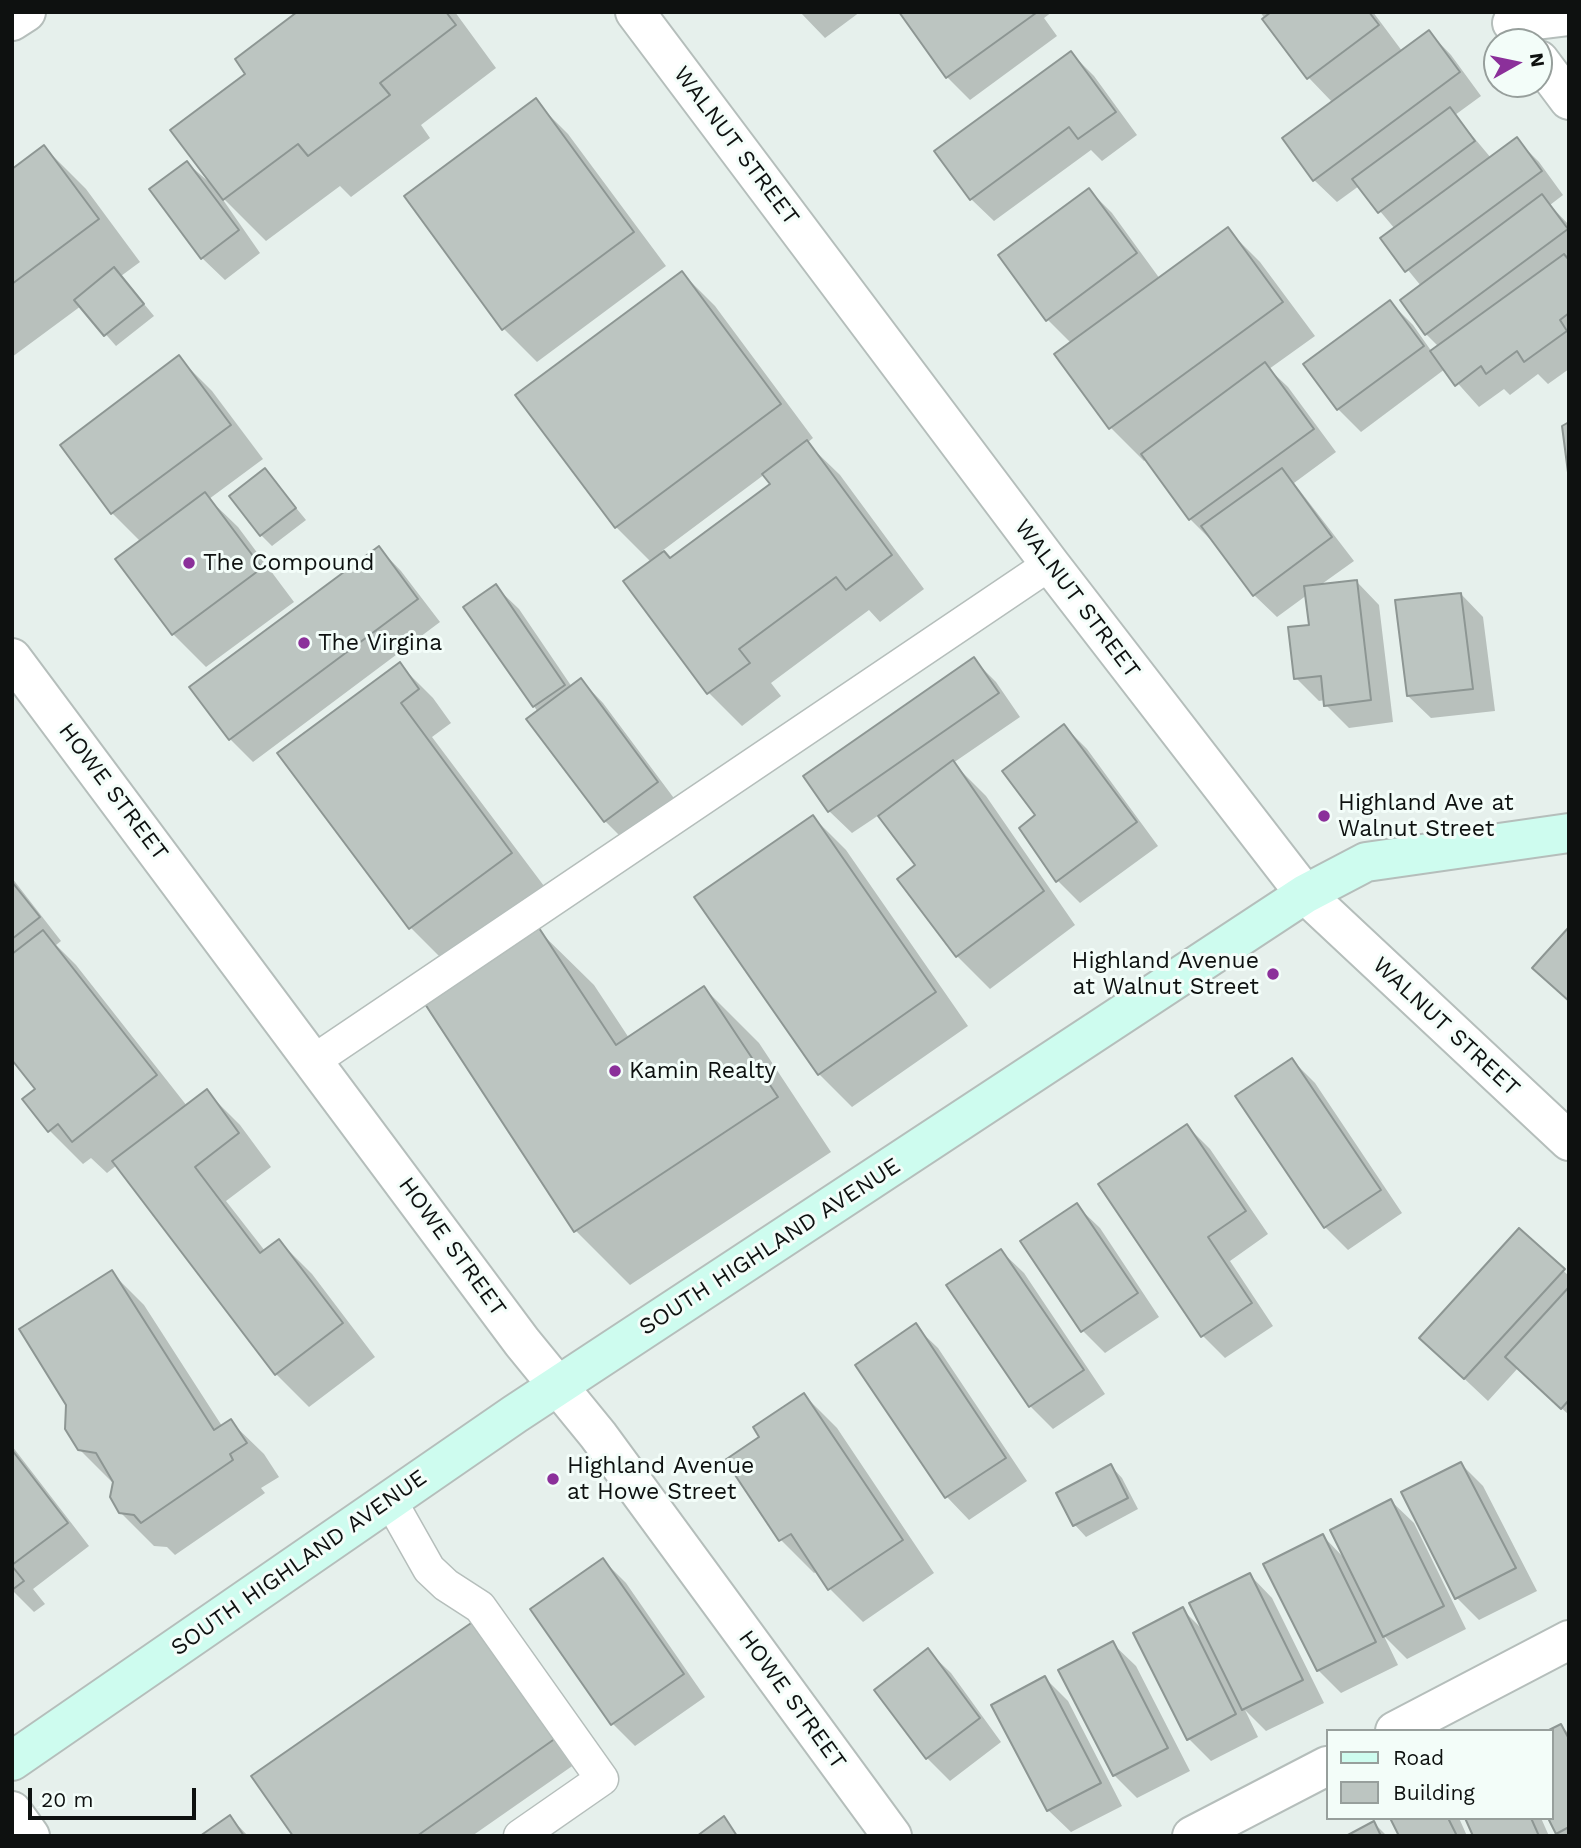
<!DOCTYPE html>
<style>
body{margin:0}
#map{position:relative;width:1581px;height:1848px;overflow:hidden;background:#e6f0ec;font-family:"Work Sans",sans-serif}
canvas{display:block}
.frame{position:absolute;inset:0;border:14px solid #0e1110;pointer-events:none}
.legend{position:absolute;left:1326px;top:1729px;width:228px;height:91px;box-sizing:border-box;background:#f3fdf9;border:2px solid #979f9c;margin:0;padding:9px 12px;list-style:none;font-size:21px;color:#0e1110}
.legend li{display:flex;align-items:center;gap:14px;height:35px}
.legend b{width:35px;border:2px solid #979f9c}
.north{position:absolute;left:1483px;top:28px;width:70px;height:70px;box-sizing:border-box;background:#f3fdf9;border:2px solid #979f9c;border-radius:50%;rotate:81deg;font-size:19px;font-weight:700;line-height:28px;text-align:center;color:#0e1110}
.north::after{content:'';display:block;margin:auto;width:24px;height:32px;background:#8b309a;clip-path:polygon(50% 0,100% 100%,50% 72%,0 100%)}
.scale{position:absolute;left:28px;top:1788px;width:168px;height:32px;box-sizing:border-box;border:4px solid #0e1110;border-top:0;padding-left:9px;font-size:21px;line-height:24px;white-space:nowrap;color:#0e1110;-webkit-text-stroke:5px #f3fdf9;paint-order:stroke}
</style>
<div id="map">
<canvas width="1581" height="1848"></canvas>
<div class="frame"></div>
<ul class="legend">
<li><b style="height:9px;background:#cefcef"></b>Road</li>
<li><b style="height:19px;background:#bcc5c1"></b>Building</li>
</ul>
<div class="north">N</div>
<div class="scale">20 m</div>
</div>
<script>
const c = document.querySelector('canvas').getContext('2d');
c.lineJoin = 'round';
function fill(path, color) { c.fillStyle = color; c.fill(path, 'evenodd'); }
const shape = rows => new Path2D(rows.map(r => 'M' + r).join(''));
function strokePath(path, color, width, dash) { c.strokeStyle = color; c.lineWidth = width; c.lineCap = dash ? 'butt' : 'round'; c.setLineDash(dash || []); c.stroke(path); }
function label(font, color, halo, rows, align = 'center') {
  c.font = font + ' "Work Sans",sans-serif'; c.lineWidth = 6; c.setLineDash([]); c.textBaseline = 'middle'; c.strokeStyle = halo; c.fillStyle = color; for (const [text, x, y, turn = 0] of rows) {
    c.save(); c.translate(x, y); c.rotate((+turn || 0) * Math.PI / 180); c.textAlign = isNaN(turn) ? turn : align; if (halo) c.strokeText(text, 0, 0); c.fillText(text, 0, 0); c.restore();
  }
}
fill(shape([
 [300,12,455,12,496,68,421,125,430,138,351,197,340,186,266,241,219,194,260,253,225,280,202,258,187,163,217,189,248,74],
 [800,12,860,12,825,38],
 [901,12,1052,12,1044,18,1057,36,970,100,947,77],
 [1260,12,1373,12,1402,51,1429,32,1451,55,1481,96,1455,115,1491,158,1516,139,1539,162,1563,195,1550,205,1569,225,1569,369,1548,384,1538,374,1510,395,1504,389,1479,407,1445,369,1361,432,1338,409,1390,302,1413,325,1432,352,1439,347,1426,334,1421,286,1382,238,1395,229,1359,186,1337,202,1314,180,1333,103,1309,78],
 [1071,53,1094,76,1137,135,1102,161,1091,150,994,221,971,199],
 [535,101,568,134,666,266,537,362,504,329,406,197],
 [44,147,86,189,140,262,121,276,154,316,116,346,81,306,12,357,12,171],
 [1089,190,1112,213,1160,279,1227,229,1260,262,1315,336,1269,369,1288,387,1336,452,1294,483,1354,561,1319,586,1357,582,1379,605,1393,722,1349,728,1326,705,1325,700,1319,701,1296,678,1311,627,1307,595,1277,617,1254,595,1213,542,1190,519,1147,459,1144,461,1111,428,1071,343,1047,319],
 [682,273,715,306,813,438,807,443,840,475,924,589,880,622,869,610,771,683,781,696,742,726,709,693,651,562,616,527],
 [765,474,772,485,671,560,662,551],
 [179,358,212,391,263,459,209,499,238,527,294,602,206,667,173,634,141,542,112,513,63,445],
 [265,470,306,520,272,546,261,535],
 [379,548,401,571,440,622,253,762,230,739],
 [496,587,519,609,572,687,581,680,603,703,679,805,628,844,605,821,534,706],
 [1461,594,1483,617,1495,711,1431,718,1408,696],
 [973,659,996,682,1020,717,953,763,986,796,1075,925,990,989,957,956,917,866,879,815,852,833,829,811],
 [400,665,433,698,451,723,432,737,544,886,444,961,411,928,280,754],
 [1064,726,1087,749,1158,846,1080,903,1058,881,1038,816],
 [813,817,846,850,968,1026,852,1107,819,1074],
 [12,878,61,941,56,945,76,965,187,1106,207,1092,240,1125,271,1167,226,1201,265,1251,279,1241,312,1274,375,1357,309,1407,276,1374,117,1165,107,1173,91,1158,83,1164,50,1131,25,1099,37,1089,12,1058],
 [539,931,594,985,629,1038,704,988,759,1043,831,1152,630,1285,576,1231],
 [1292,1060,1315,1083,1402,1213,1348,1250,1325,1227,1237,1097],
 [1187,1126,1210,1149,1268,1234,1230,1261,1273,1326,1225,1358,1203,1336],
 [1077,1206,1100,1228,1159,1317,1105,1353,1083,1331],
 [1519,1230,1569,1276,1569,1415,1518,1368,1488,1401,1421,1338],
 [1001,1251,1024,1273,1105,1394,1053,1429,1030,1406,949,1286],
 [111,1272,144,1305,222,1426,230,1421,264,1454,279,1477,261,1488,265,1493,175,1555,167,1547,154,1546,120,1512,113,1483,79,1449],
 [915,1326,938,1348,1027,1481,969,1520,947,1497,858,1365],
 [804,1395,837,1428,934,1573,863,1622,830,1589,818,1571,814,1573,781,1540,727,1461,761,1438],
 [12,1446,89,1546,33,1589,45,1604,34,1612,12,1590],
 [1461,1464,1483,1486,1537,1591,1479,1620,1457,1598],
 [1111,1466,1122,1478,1138,1509,1086,1537,1075,1525,1058,1494],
 [1391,1501,1414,1523,1466,1629,1407,1659,1384,1636,1398,1665,1341,1693,1318,1670,1323,1536,1345,1559],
 [603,1560,626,1583,705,1697,635,1746,612,1723],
 [1250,1575,1272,1598,1324,1703,1266,1731,1245,1710,1258,1737,1211,1761,1188,1738,1182,1609,1205,1632],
 [474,1623,578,1762,472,1836,295,1836],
 [1113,1644,1136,1666,1190,1771,1137,1798,1114,1775,1061,1670],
 [928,1651,951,1673,1001,1742,950,1781,927,1758,876,1690],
 [1045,1678,1068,1701,1122,1806,1071,1832,1048,1810],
 [1561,1726,1569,1734,1569,1836,1560,1836,1551,1818,1551,1731],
 [230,1817,248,1836,203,1836],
 [1392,1818,1459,1818,1467,1836,1400,1836],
 [1467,1818,1541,1818,1549,1836,1475,1836],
 [1374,1823,1387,1836,1350,1836]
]), '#0003');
const building = shape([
 [297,12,446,12,456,25,380,83,390,95,308,156,298,144,223,200,170,130,245,74,235,59,297,12],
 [899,12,1036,12,1036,13,946,78,899,12],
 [1271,12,1369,12,1379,25,1307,79,1262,19,1271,12],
 [1429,30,1460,72,1313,181,1282,138,1429,30],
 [1071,51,1116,112,1078,139,1069,127,970,200,934,151,1071,51],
 [536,98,634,232,502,330,404,196,536,98],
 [1450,107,1475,141,1378,213,1352,179,1450,107],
 [1517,137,1542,171,1405,272,1380,238,1517,137],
 [44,145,99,219,12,284,12,169,44,145],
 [187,161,239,230,201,259,149,189,187,161],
 [1089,188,1137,253,1046,321,998,255,1089,188],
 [1542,194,1568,229,1425,335,1400,300,1542,194],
 [1228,227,1283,302,1109,429,1054,354,1228,227],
 [1564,254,1569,260,1569,313,1560,320,1567,331,1524,362,1517,351,1486,374,1481,366,1455,386,1430,351,1564,254],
 [114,267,144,304,104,336,74,300,114,267],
 [682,271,781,404,615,528,515,395,682,271],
 [1390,300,1424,346,1337,410,1303,364,1390,300],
 [179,355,231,425,111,514,60,445,179,355],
 [1265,362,1314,429,1189,520,1141,454,1265,362],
 [1569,422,1569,480,1562,426,1569,422],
 [807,440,892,555,846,590,836,577,739,649,750,663,707,694,623,581,664,551,670,558,770,484,762,474,807,440],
 [265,468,296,508,260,536,229,496,265,468],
 [1282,468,1332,537,1253,596,1201,526,1282,468],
 [205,492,262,568,172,635,115,559,205,492],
 [379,546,418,599,229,740,189,687,379,546],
 [1357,580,1371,700,1324,706,1321,676,1294,679,1288,627,1309,625,1304,586,1357,580],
 [496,584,565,685,533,707,463,607,496,584],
 [1461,593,1473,689,1407,696,1395,600,1461,593],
 [974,657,999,693,828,812,803,776,974,657],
 [400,662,419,689,401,703,512,853,409,929,277,753,400,662],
 [581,678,658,782,604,822,526,719,581,678],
 [1064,724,1137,822,1056,882,1019,828,1035,815,1002,771,1064,724],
 [953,760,1044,891,956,957,897,879,915,865,878,816,953,760],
 [813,815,936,992,818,1075,694,897,813,815],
 [12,882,40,917,12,939,12,882],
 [1569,927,1569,1001,1532,968,1569,927],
 [539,928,616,1045,704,986,778,1097,574,1232,425,1004,539,928],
 [43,930,157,1075,72,1142,58,1124,48,1132,22,1099,35,1089,12,1060,12,954,43,930],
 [1292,1058,1381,1190,1324,1228,1235,1096,1292,1058],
 [207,1089,239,1133,195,1167,260,1253,279,1239,343,1323,275,1375,112,1161,207,1089],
 [1187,1124,1246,1211,1208,1237,1252,1303,1201,1337,1098,1184,1187,1124],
 [1077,1203,1138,1293,1081,1332,1020,1241,1077,1203],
 [1519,1228,1565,1269,1464,1379,1419,1338,1519,1228],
 [1001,1249,1084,1370,1029,1407,946,1285,1001,1249],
 [112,1270,214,1430,231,1419,247,1443,230,1454,233,1460,141,1523,134,1515,119,1513,110,1497,113,1482,96,1453,78,1450,65,1429,66,1405,19,1329,112,1270],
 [1569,1287,1569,1400,1561,1409,1505,1357,1569,1287],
 [916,1323,1006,1458,945,1498,855,1365,916,1323],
 [804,1393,903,1540,828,1590,791,1534,779,1541,725,1460,759,1437,753,1427,804,1393],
 [12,1450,68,1523,12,1565,12,1450],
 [1461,1462,1516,1568,1455,1599,1401,1492,1461,1462],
 [1111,1464,1128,1498,1073,1526,1056,1493,1111,1464],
 [1391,1499,1444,1606,1383,1637,1330,1530,1391,1499],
 [1323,1534,1376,1642,1317,1671,1263,1564,1323,1534],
 [603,1558,684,1674,611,1725,530,1609,603,1558],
 [12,1566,24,1581,12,1590,12,1566],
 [1250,1573,1303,1680,1242,1710,1189,1603,1250,1573],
 [1183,1607,1236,1714,1187,1740,1133,1633,1183,1607],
 [474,1621,556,1738,417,1836,293,1836,251,1776,474,1621],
 [1113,1641,1168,1748,1113,1776,1058,1670,1113,1641],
 [928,1648,980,1718,926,1759,874,1690,928,1648],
 [1045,1676,1101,1783,1047,1811,991,1705,1045,1676],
 [1561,1724,1569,1739,1569,1827,1556,1834,1548,1818,1551,1818,1551,1731,1547,1731,1561,1724],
 [230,1815,244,1836,200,1836,230,1815],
 [724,1816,737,1836,697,1836,724,1816],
 [1390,1818,1448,1818,1457,1836,1399,1836,1390,1818],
 [1465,1818,1531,1818,1539,1836,1473,1836,1465,1818],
 [1374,1821,1381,1836,1346,1836,1374,1821]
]);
fill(building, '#bcc5c1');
strokePath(building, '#8d9693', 2);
const lane = shape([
 [315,1060,1050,564],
 [390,1500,429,1569,446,1585,480,1607,602,1779,520,1836]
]);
const street = shape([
 [635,12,1050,564,1305,894,1569,1141],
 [12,21,26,12],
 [1512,23,1569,16],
 [1539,60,1569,100],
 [12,658,522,1342,598,1435,892,1836],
 [1395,1731,1569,1640],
 [12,1811,30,1836],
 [1192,1836,1327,1766]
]);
const secondary = shape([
 [12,1761,515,1414,1305,894,1366,862,1569,833]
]);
strokePath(lane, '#b5bebb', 35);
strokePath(street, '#b5bebb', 42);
strokePath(secondary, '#b5bebb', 42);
strokePath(lane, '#fff', 32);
strokePath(street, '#fff', 38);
strokePath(secondary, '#cefcef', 38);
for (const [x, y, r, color] of [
 [189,563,7,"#8b309a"],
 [304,643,7,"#8b309a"],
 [1324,816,7,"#8b309a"],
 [1273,974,7,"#8b309a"],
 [615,1071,7,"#8b309a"],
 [553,1479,7,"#8b309a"]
]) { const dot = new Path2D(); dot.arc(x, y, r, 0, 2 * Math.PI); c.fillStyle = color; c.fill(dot); strokePath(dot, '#f3fdf9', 2.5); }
label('23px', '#0e1110', '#f3fdf9', [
 ["WALNUT STREET",736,146,53],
 ["WALNUT STREET",1077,599,53],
 ["HOWE STREET",113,792,53],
 ["WALNUT STREET",1446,1027,43],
 ["HOWE STREET",452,1247,54],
 ["SOUTH HIGHLAND AVENUE",770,1247,-33],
 ["SOUTH HIGHLAND AVENUE",299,1563,-35],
 ["HOWE STREET",792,1700,54]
]);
label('23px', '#0e1110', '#f3fdf9', [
 ["The Compound",203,563],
 ["The Virgina",318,643],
 ["Highland Ave at",1338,803],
 ["Walnut Street",1338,829],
 ["Highland Avenue",1259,961,"right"],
 ["at Walnut Street",1259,987,"right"],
 ["Kamin Realty",629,1071],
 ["Highland Avenue",567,1466],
 ["at Howe Street",567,1492]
], 'left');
</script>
